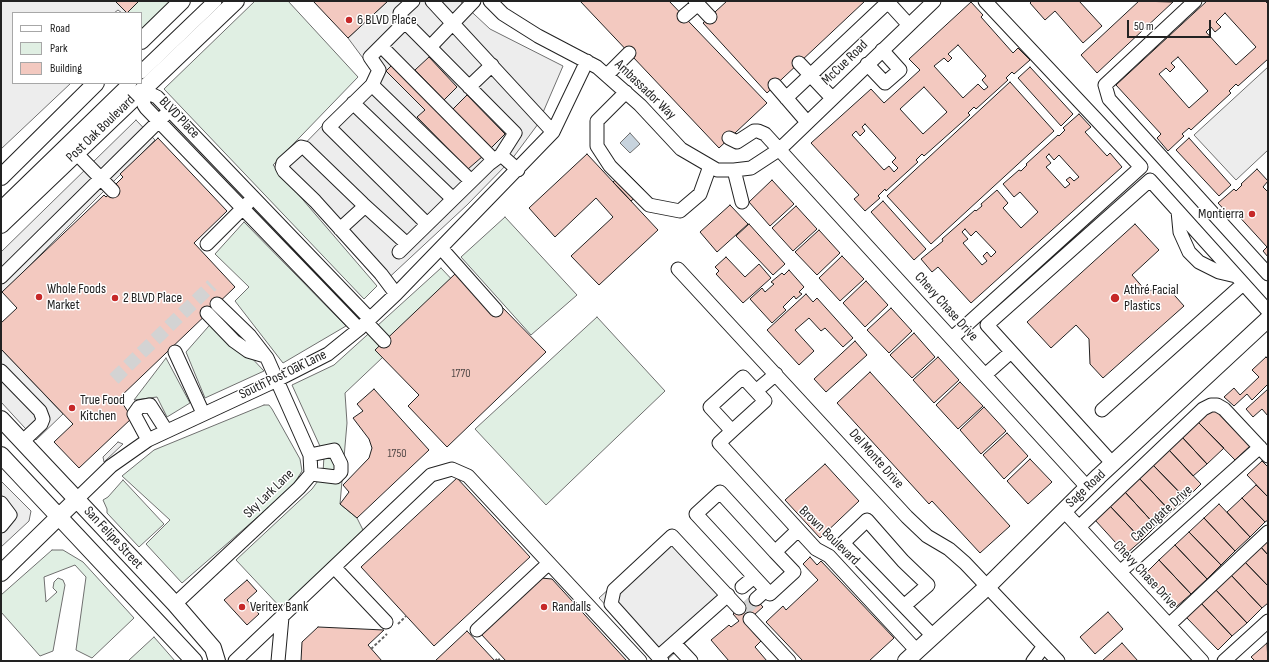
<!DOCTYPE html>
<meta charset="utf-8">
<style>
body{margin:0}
#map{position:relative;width:1269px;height:662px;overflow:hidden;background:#fff;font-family:"Sofia Sans Condensed",sans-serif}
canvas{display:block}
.frame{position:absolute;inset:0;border:2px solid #222;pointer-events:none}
.legend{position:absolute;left:12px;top:12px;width:130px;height:72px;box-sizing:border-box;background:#fff;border:1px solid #a7a7a7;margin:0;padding:5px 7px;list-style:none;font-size:12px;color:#222}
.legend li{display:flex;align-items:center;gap:8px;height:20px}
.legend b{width:20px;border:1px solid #a7a7a7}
.scale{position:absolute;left:1127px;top:20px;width:84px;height:18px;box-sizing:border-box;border:2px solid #222;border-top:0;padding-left:5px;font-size:12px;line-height:14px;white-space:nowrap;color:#222;-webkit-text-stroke:3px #fff;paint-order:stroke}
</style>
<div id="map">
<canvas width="1269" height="662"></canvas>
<div class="frame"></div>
<ul class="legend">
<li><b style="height:5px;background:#fff"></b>Road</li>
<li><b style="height:11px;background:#e0efe3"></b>Park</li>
<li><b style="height:11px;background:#f3c9c0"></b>Building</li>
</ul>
<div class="scale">50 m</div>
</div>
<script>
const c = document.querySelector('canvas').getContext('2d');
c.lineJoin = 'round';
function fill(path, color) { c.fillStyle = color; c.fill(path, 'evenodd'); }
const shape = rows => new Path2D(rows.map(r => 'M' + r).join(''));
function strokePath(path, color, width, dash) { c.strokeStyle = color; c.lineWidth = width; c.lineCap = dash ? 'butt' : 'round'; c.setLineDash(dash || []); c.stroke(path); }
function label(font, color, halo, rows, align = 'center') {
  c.font = font + ' "Sofia Sans Condensed",sans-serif'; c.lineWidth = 3; c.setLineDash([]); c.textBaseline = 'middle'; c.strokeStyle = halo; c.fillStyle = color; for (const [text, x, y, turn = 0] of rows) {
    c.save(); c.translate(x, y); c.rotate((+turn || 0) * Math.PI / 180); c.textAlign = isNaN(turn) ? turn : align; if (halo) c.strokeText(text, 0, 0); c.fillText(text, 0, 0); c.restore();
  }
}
const green = shape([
 [139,1,171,1,141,30,141,13,127,13,139,1],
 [255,1,288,1,358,77,273,165,377,286,364,299,164,89,255,1],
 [505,217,577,295,531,335,461,257,505,217],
 [244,222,346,326,283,363,235,301,249,287,215,254,244,222],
 [441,268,458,286,345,393,347,423,340,504,357,518,363,530,282,609,236,560,312,489,323,474,324,455,292,385,334,365,441,268],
 [597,317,665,391,546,505,475,429,597,317],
 [215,319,264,371,205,398,186,352,215,319],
 [166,358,190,403,167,417,157,397,134,400,166,358],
 [264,405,269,405,272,409,300,459,302,471,292,487,182,583,146,544,170,520,122,476,154,450,264,405],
 [123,480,164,524,139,547,107,513,107,509,103,500,108,497,123,480],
 [52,550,63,550,83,562,134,618,92,658,76,650,86,577,75,565,44,577,46,602,57,592,53,588,54,582,58,578,63,580,65,585,53,651,40,656,1,612,1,595,52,550],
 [154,637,175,661,128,661,154,637]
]);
fill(green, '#e0efe3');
strokePath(green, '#6f6f6f', 1);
const parking = shape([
 [1,1,115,1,127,13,122,13,118,10,114,13,13,13,13,83,71,83,1,149,1,1],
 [388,1,460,1,490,29,563,66,538,124,512,159,467,205,382,284,280,169,374,73,348,38,388,1],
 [1268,67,1268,150,1236,180,1194,135,1268,67],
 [136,120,155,140,1,294,1,252,136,120],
 [1,349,63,414,36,440,1,402,1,349],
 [118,442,123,444,104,462,103,457,118,442],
 [1,481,31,511,29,521,1,547,1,520,6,515,1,510,1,481],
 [673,530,735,596,666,661,657,661,599,598,673,530]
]);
fill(parking, '#ededed');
strokePath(parking, '#6f6f6f', 1);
const water = shape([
 [630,133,640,144,630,153,620,143,630,133]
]);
fill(water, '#c7d3dd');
strokePath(water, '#6f6f6f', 1);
const building = shape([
 [115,1,139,1,127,13,115,1],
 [313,1,388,1,348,38,313,1],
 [580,1,669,1,767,103,719,148,580,1],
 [727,1,865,1,767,93,703,23,727,1],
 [1032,1,1079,1,1102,26,1083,43,1055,11,1045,20,1030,3,1032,1],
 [1139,1,1173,2,1097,73,1081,55,1139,1],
 [1207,1,1265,1,1268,4,1268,59,1238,86,1236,84,1229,91,1231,93,1191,130,1189,128,1182,134,1184,136,1168,151,1157,138,1161,134,1116,85,1207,1],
 [1225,13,1256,47,1236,65,1206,32,1211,27,1215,32,1221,27,1216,22,1225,13],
 [1178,57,1208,91,1189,108,1159,74,1166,68,1170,72,1175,67,1171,63,1178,57],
 [971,2,983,15,981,17,1013,53,1018,48,1030,60,1014,74,1012,72,1006,78,1008,80,976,109,974,107,968,113,970,115,924,156,922,154,916,160,918,162,886,191,885,189,878,196,880,198,865,211,854,199,859,195,811,143,871,89,884,103,920,70,909,59,971,2],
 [958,45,986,76,982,80,988,87,984,90,978,84,963,98,934,66,944,58,948,62,952,58,948,54,958,45],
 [924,87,947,112,923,134,900,109,924,87],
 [865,124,896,158,892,162,898,168,894,172,889,166,884,170,852,135,856,131,860,136,865,131,862,127,865,124],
 [429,57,457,87,444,100,415,70,429,57],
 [393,64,483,156,468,169,417,117,425,110,386,71,393,64],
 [1030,67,1073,114,1061,126,1018,78,1030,67],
 [1010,82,1054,131,931,244,887,196,1010,82],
 [467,95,505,134,491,148,453,109,467,95],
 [1079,114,1091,127,1085,132,1107,156,1110,153,1122,167,971,303,938,267,932,272,921,259,943,241,942,239,975,210,976,211,982,206,981,204,997,190,1008,203,1003,208,1021,228,1038,212,1020,192,1014,197,1003,184,1019,170,1021,171,1027,165,1026,164,1058,135,1059,136,1065,130,1063,128,1079,114],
 [1049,154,1054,160,1059,155,1079,177,1074,181,1070,177,1066,180,1070,184,1065,188,1046,167,1051,163,1046,157,1049,154],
 [965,229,971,236,976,231,996,252,991,257,987,252,983,256,987,261,982,265,963,243,968,239,962,232,965,229],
 [158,138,227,211,194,243,235,287,119,398,132,418,79,468,54,442,73,424,1,349,1,323,17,308,2,292,104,195,106,197,118,186,116,184,123,177,120,174,158,138],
 [1189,138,1231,185,1219,196,1176,150,1189,138],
 [587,154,658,230,599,285,571,256,613,217,596,198,555,237,529,208,587,154],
 [1257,169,1268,181,1263,187,1268,192,1268,257,1263,251,1267,247,1235,212,1230,216,1218,203,1234,189,1236,191,1242,185,1241,184,1257,169],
 [625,171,644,190,631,201,613,182,625,171],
 [772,180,794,204,770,226,749,202,772,180],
 [883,201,926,249,914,260,871,212,883,201],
 [730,205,748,224,717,252,700,232,730,205],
 [796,206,817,229,793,251,772,228,796,206],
 [749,224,785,264,773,275,736,236,749,224],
 [1135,224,1159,250,1132,275,1146,291,1168,288,1184,306,1103,378,1090,364,1089,339,1076,325,1051,348,1027,322,1135,224],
 [819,230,840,253,817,275,795,252,819,230],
 [842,256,864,279,840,301,819,278,842,256],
 [726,257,745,277,759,264,771,278,743,303,716,274,719,271,715,267,726,257],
 [789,270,804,287,799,292,802,294,796,299,794,296,783,307,786,310,772,323,750,299,762,288,765,292,774,284,771,282,782,273,784,275,789,270],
 [455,274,493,314,501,306,546,352,447,447,408,406,419,395,375,350,455,274],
 [866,281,888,305,865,327,843,303,866,281],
 [806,294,813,302,817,298,853,338,843,347,825,328,821,331,809,318,795,330,814,351,799,365,767,330,806,294],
 [891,308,912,331,889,353,867,330,891,308],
 [914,333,935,357,912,378,890,355,914,333],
 [855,341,867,355,826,392,814,379,855,341],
 [938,357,959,380,934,403,913,380,938,357],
 [1266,357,1268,359,1268,384,1252,400,1247,394,1234,406,1224,397,1234,388,1240,395,1259,377,1252,370,1266,357],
 [870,372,1010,526,980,553,932,501,929,504,837,403,870,372],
 [960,382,983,406,958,429,936,405,960,382],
 [374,389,429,450,357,518,340,504,349,492,343,485,369,458,372,448,369,439,353,418,363,411,357,404,374,389],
 [1268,389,1268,416,1262,409,1253,417,1246,409,1268,389],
 [984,407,1006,431,981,454,960,430,984,407],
 [1213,408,1250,446,1235,460,1198,422,1213,408],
 [1198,422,1224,448,1207,464,1182,437,1198,422],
 [1007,433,1028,456,1004,479,983,455,1007,433],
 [1182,437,1207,464,1193,476,1169,450,1182,437],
 [1169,450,1201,484,1186,499,1153,465,1169,450],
 [1030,459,1052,482,1028,504,1007,481,1030,459],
 [1262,461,1268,467,1268,497,1247,475,1262,461],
 [825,464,859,501,820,538,785,500,825,464],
 [1153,465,1186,499,1171,512,1139,478,1153,465],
 [457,478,530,557,434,646,361,567,457,478],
 [1139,478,1171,512,1156,526,1125,492,1139,478],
 [1256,485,1268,497,1268,520,1265,522,1242,498,1256,485],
 [1125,492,1156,526,1142,540,1110,506,1125,492],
 [1242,498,1265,522,1250,537,1227,512,1242,498],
 [1219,504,1250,537,1235,551,1204,518,1219,504],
 [1110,506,1142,540,1126,554,1095,520,1110,506],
 [1204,518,1235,551,1221,565,1189,532,1204,518],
 [1189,532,1221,565,1207,579,1175,545,1189,532],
 [1268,539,1268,555,1260,546,1268,539],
 [1175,545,1207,579,1191,594,1159,560,1175,545],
 [1260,546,1268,555,1268,586,1244,561,1260,546],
 [810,557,817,565,821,561,894,638,869,661,803,661,766,622,783,606,786,610,818,580,803,564,810,557],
 [1159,560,1191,594,1176,607,1145,574,1159,560],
 [1244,561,1268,586,1268,603,1262,608,1231,575,1244,561],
 [1231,575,1262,608,1247,623,1215,589,1231,575],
 [541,578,552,579,627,661,506,661,481,634,541,578],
 [247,580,257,591,247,600,259,614,247,625,224,600,247,580],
 [1215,589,1247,623,1232,636,1201,603,1215,589],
 [753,596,763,607,745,623,761,641,755,647,767,661,729,661,711,640,729,625,731,627,739,621,733,614,753,596],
 [1201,603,1232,636,1218,650,1186,617,1201,603],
 [1108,612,1123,629,1095,654,1080,637,1108,612],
 [318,627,384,630,368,645,382,661,301,661,302,642,318,627],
 [467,631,495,661,435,661,467,631],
 [1122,643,1138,661,1102,661,1122,643],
 [1267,643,1268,661,1255,661,1251,657,1267,643]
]);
fill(building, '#f3c9c0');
strokePath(building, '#222', 1);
strokePath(shape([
 [114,379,212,285],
 [743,611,756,599]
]), '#d3d3d3', 13, [13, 6]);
const minor = shape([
 [413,1,400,13,401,18,515,133,501,155,518,170],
 [432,1,553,132],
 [490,1,503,14,538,36,597,67,640,105,681,149,717,170,734,170,751,168,780,149,934,1],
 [695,1,710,17],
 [887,1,908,24],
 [1195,1,1105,85,1109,99,1268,274],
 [684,16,698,4],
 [405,22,370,57,379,70,372,85,329,127,427,224],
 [381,46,494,160],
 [430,47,474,1],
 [799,63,832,98],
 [867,64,885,83,900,70,882,50],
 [141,72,215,1],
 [607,75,629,53],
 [372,85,471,181],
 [775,85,807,122],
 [469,87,492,65],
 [626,92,597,121,597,146,610,166,649,205,680,211,700,194,710,166],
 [786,98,889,1],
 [353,103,453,199],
 [729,138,737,142,754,131,758,131,765,134,1088,488],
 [76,153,113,191],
 [734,170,742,202],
 [1,208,130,83],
 [1178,211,1180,232,1189,252,1199,262,1219,272,1236,276],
 [340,229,363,208,363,204],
 [207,244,248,203],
 [441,248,496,310],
 [399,252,489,164,501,155],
 [678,269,907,517,927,536,949,549,965,563,1058,661],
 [1,277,165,115],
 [396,294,381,274,315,201,284,171,282,167,283,163,301,147,305,148,363,204,407,244],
 [207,313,234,341,248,351,265,356],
 [366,322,384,341],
 [359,329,146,108,144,105,142,90,157,97,370,319],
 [952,338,1141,167,985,1],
 [175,352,203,413],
 [1,371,40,411,43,419,41,424,22,442],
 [985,375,1011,352],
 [743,377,765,401,732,431,710,407,743,377],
 [756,391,776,374],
 [1102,410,1243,284],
 [732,431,719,443,804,536,816,549,829,556,917,651],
 [148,440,134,414,139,407,150,405,166,430],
 [310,455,334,450,341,464,341,472,336,477,311,474],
 [1113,464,987,325,1150,180,1268,311],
 [77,499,111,466,148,440,277,380,328,354,359,329,396,294,553,132,587,61],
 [1,503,10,515,1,526],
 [1064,511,1202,661],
 [1079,527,1203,409,1211,405,1217,405,1224,409,1268,456],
 [775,552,720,492,696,514,770,594,794,572,775,552,798,530],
 [334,567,386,622],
 [1120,572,1260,447],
 [742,587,754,577],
 [756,599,766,590],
 [175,604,299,488,311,474,310,455,267,358,250,336,217,304],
 [904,606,928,585,903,561,867,520,843,543,904,606,933,636],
 [750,619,789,661],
 [1169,625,1268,532],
 [477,630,549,563],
 [674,643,691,661],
 [658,657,728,595],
 [235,661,431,475,452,469,468,476,640,661],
 [278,661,282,617],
 [662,661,611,604,614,590,672,536,739,608],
 [1033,661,1044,646],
 [1224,661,1268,621]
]);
const major = shape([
 [141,41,182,1],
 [1,177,96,83],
 [1,225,236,1],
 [1,419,175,604,213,648,217,661],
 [1,455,194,661],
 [1,573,77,499],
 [906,661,988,586,1099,476,1268,319]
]);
strokePath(minor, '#222', 15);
strokePath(major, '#222', 18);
strokePath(shape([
 [398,624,406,616],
 [371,649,387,634],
 [495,661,498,658,500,661]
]), '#646464', 2, [3, 2]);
strokePath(minor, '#fff', 13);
strokePath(major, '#fff', 16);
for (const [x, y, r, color] of [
 [349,20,4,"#c62828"],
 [1252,214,4,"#c62828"],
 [39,297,4,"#c62828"],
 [115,298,4,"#c62828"],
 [1115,298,5,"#c62828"],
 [72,408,4,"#c62828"],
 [242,607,4,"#c62828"],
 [544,607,4,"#c62828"]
]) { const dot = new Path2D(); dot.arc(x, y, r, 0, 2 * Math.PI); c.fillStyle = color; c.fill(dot); strokePath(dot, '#fff', 1.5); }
label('12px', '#564c4a', null, [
 ["1770",461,374],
 ["1750",397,454]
]);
label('14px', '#222', '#fff', [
 ["6 BLVD Place",357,20],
 ["Montierra",1244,214,"right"],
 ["Whole Foods",47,289],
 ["Market",47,305],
 ["Athré Facial",1124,290],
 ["Plastics",1124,306],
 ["2 BLVD Place",123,298],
 ["True Food",80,400],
 ["Kitchen",80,416],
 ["Veritex Bank",250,607],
 ["Randalls",552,607]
], 'left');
label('14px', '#222', '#fff', [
 ["McCue Road",845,63,-44],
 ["Ambassador Way",645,90,44],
 ["BLVD Place",179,118,46],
 ["Post Oak Boulevard",101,129,-44],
 ["Chevy Chase Drive",946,307,48],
 ["South Post Oak Lane",283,375,-26],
 ["Del Monte Drive",876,459,48],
 ["Sage Road",1086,489,-43],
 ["Sky Lark Lane",269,494,-44],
 ["Canongate Drive",1162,514,-42],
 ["Brown Boulevard",829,536,44],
 ["San Felipe Street",113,538,47],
 ["Chevy Chase Drive",1145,575,47]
]);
</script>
